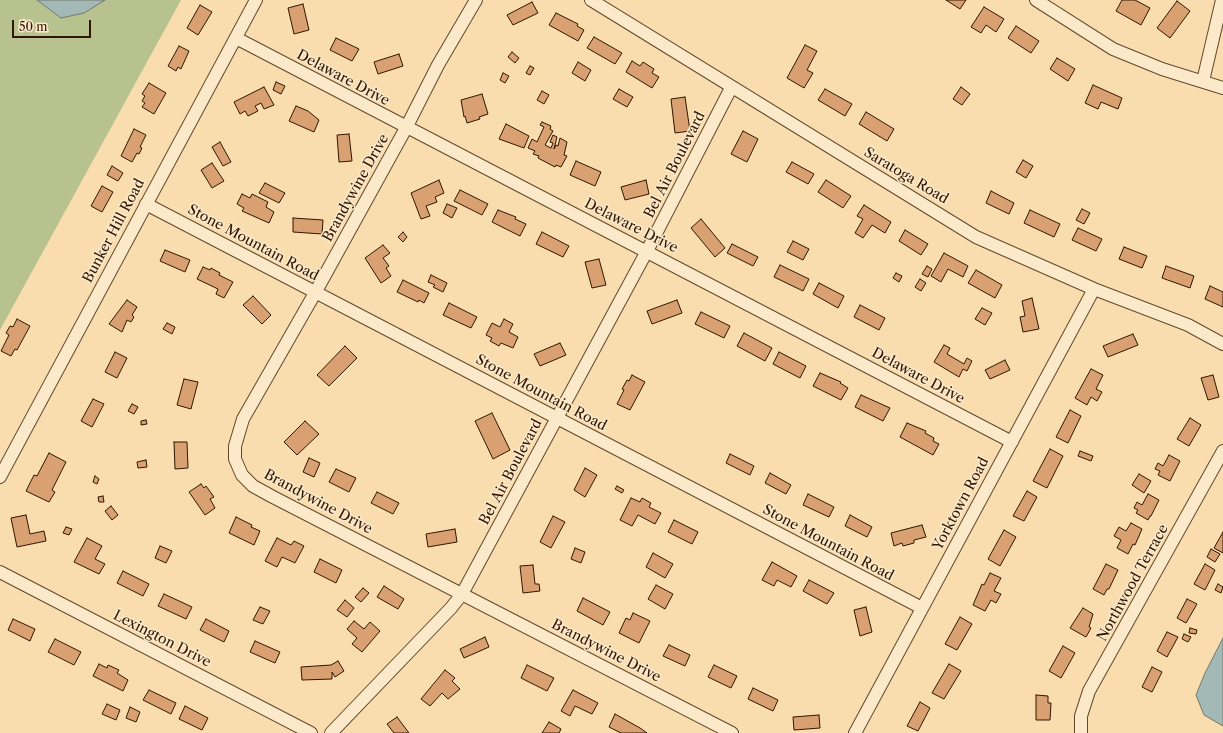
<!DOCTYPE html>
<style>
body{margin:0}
#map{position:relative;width:1223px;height:733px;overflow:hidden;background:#f9ddae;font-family:"Libre Caslon Text",serif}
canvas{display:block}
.scale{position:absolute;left:12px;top:20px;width:79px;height:18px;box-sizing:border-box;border:2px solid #301600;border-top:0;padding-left:5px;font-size:12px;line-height:14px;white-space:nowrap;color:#301600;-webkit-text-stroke:3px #fbe9ca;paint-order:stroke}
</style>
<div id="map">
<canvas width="1223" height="733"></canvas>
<div class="scale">50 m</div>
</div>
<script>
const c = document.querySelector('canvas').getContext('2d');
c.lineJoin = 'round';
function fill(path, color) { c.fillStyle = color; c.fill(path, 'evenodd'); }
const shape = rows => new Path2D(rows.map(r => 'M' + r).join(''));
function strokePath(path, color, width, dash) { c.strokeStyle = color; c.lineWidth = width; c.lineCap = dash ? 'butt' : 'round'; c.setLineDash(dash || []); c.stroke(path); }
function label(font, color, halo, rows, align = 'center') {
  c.font = font + ' "Libre Caslon Text",serif'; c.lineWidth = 3; c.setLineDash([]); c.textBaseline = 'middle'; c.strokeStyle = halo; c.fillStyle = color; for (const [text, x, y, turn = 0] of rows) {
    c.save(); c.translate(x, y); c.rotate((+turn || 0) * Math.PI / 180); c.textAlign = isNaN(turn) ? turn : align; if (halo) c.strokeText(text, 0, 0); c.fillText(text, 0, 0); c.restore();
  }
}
fill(shape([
 [0,0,181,0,0,330]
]), '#b7c28f');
const water = shape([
 [37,0,105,0,84,13,61,18,37,0],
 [1223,638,1223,726,1204,715,1196,695,1205,673,1223,638]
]);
fill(water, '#a3b9b6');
strokePath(water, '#75786d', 1);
const building = shape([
 [946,0,966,0,960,9,946,0],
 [1122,0,1135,0,1150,8,1141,25,1116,11,1122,0],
 [1177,1,1190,11,1170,38,1157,28,1177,1],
 [532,2,538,13,513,25,507,15,532,2],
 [303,4,309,30,294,34,288,8,303,4],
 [200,5,212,12,198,35,187,28,200,5],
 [984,7,1004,19,996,32,986,25,981,33,971,27,984,7],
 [556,13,578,24,577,26,584,30,578,41,549,25,556,13],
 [1016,26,1039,41,1031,53,1008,38,1016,26],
 [594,37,622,53,615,64,587,48,594,37],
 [336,38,359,49,352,61,330,50,336,38],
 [805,45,817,51,807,70,813,73,804,88,787,78,805,45],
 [179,46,189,51,181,69,178,67,176,71,168,66,179,46],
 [512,52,519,58,515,63,508,57,512,52],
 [399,54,403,66,378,74,374,62,399,54],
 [1057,58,1075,69,1068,81,1050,69,1057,58],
 [632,61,640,66,643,62,654,69,652,73,659,77,652,88,626,72,632,61],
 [578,62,591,70,585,81,572,73,578,62],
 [530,66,534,68,530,75,526,73,530,66],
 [503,73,509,76,505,83,500,80,503,73],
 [276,82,285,86,281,94,273,90,276,82],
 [149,83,166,93,154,114,142,107,145,103,142,101,145,96,142,94,149,83],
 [1093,85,1122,98,1118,109,1101,102,1098,109,1085,103,1093,85],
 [264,87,274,105,264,109,261,103,255,106,258,111,248,116,245,111,240,114,234,102,264,87],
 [961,87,970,94,962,105,953,99,961,87],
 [619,89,633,97,627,107,613,99,619,89],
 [825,89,852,104,845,116,818,100,825,89],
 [542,91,549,95,544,104,537,100,542,91],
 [482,94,488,114,479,117,480,119,467,123,465,116,464,117,461,100,482,94],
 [685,97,690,131,675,133,671,99,685,97],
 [296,106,308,111,319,120,314,132,289,121,296,106],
 [866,112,894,129,887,141,859,124,866,112],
 [542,122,551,126,550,129,553,131,545,145,551,148,553,143,550,142,553,135,557,137,554,149,556,145,558,146,560,138,567,142,564,155,567,156,561,167,556,165,555,167,538,158,539,156,533,154,535,151,528,148,532,139,537,142,544,127,540,125,542,122],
 [506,124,529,136,524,148,499,139,506,124],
 [134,129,146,135,140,147,142,148,139,154,137,153,132,162,121,156,134,129],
 [743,131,758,139,747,162,731,154,743,131],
 [349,134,352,161,339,162,337,135,349,134],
 [220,142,231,162,223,166,212,147,220,142],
 [1023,160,1033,166,1026,178,1016,172,1023,160],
 [576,161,601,172,595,186,570,175,576,161],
 [792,162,814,174,808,184,786,172,792,162],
 [212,163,224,181,212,188,201,170,212,163],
 [112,166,123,173,118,181,107,175,112,166],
 [439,180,444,193,435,197,437,202,426,206,430,216,421,219,411,193,439,180],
 [646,180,649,194,625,200,621,187,646,180],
 [826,180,851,196,843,208,818,192,826,180],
 [265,183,285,193,279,203,259,193,265,183],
 [102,186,113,192,102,212,91,206,102,186],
 [460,190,488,204,482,215,454,201,460,190],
 [991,191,1014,203,1009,214,986,203,991,191],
 [242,194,250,198,252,194,268,202,266,207,274,212,269,223,242,211,244,208,237,204,242,194],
 [447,204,457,208,452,218,443,213,447,204],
 [864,205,891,222,885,233,872,225,863,238,855,233,863,219,857,216,864,205],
 [1082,209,1090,213,1084,224,1076,220,1082,209],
 [498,210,516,217,515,219,526,224,520,236,492,222,498,210],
 [1030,210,1060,224,1054,237,1024,223,1030,210],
 [293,218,323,220,322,234,293,232,293,218],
 [701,219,725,248,715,257,691,228,701,219],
 [1078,228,1102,239,1096,251,1072,240,1078,228],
 [905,230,928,244,921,255,899,241,905,230],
 [403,232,407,237,403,242,398,237,403,232],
 [542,232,569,246,563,257,536,244,542,232],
 [793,241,809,249,803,260,787,252,793,241],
 [732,244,758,257,753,266,727,253,732,244],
 [383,245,390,253,383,258,389,266,386,268,391,276,381,283,365,258,383,245],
 [1124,247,1147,256,1142,268,1119,259,1124,247],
 [165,250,190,260,185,272,160,261,165,250],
 [944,253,968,266,963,277,948,269,941,282,931,276,944,253],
 [599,259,606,285,592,288,585,262,599,259],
 [780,265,809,279,803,291,774,277,780,265],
 [927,266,932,269,928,277,922,274,927,266],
 [1166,266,1194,276,1190,288,1162,278,1166,266],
 [203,267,210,270,211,268,220,273,219,275,233,282,224,298,216,294,218,289,197,279,203,267],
 [976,270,1002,285,995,298,968,283,976,270],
 [896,273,902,276,899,282,893,278,896,273],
 [431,275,447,283,443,292,433,287,435,285,428,282,431,275],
 [920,279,926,283,921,291,915,287,920,279],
 [403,280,429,293,424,303,419,300,418,302,397,292,403,280],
 [819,283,844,296,838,308,813,294,819,283],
 [1210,286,1223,292,1223,307,1205,299,1210,286],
 [253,296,271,315,262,324,243,305,253,296],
 [1032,298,1039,329,1023,332,1020,317,1025,316,1022,301,1032,298],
 [127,300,137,307,132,315,134,317,131,322,127,320,122,332,109,324,127,300],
 [677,300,682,313,652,324,647,311,677,300],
 [449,303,477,317,471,328,443,315,449,303],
 [860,305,885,318,879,330,854,317,860,305],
 [982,308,992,313,985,325,975,319,982,308],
 [701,312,730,326,724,338,695,324,701,312],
 [17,319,30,326,17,350,15,349,11,356,1,351,9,335,6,333,10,326,13,327,17,319],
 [504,319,513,324,509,332,518,337,513,348,501,343,499,346,490,341,492,338,486,335,492,323,500,327,504,319],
 [167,323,175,327,172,334,163,329,167,323],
 [744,333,772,348,765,361,737,346,744,333],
 [1133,334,1138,345,1108,357,1103,346,1133,334],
 [560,343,566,355,540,366,534,354,560,343],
 [944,345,950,348,947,354,964,364,967,358,972,361,967,371,963,369,959,377,934,362,944,345],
 [345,346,357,358,329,386,317,375,345,346],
 [115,352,127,358,117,378,105,372,115,352],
 [779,352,806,366,800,378,773,364,779,352],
 [1005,360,1010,370,990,379,985,370,1005,360],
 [1091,369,1103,375,1096,389,1102,392,1097,401,1091,397,1087,405,1075,398,1091,369],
 [820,373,841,382,840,383,848,388,841,400,813,386,820,373],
 [632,375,645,382,630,410,617,404,624,390,622,389,627,380,629,381,632,375],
 [1213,375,1219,397,1208,400,1201,378,1213,375],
 [184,379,198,382,191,409,177,405,184,379],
 [861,395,890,408,883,421,855,407,861,395],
 [93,399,104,404,92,427,81,421,93,399],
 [132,404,138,407,134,414,128,411,132,404],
 [1070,410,1081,416,1068,443,1056,437,1070,410],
 [492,413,510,450,493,459,475,421,492,413],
 [1190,418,1201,425,1189,446,1177,439,1190,418],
 [146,420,147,424,141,425,141,421,146,420],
 [305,421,319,434,297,455,284,442,305,421],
 [907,423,926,431,925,433,934,438,933,441,939,444,933,455,900,437,907,423],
 [174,442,187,442,188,468,175,469,174,442],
 [1050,449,1063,456,1047,488,1033,481,1050,449],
 [1080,451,1093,456,1091,461,1078,456,1080,451],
 [49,453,66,462,52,490,55,492,49,502,26,491,34,475,37,476,49,453],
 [730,454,754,466,750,475,726,463,730,454],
 [1169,455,1180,461,1170,481,1158,475,1160,471,1155,469,1158,463,1163,466,1169,455],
 [309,458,320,463,314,477,303,472,309,458],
 [146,460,147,467,138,468,137,462,146,460],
 [585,468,597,475,585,497,574,490,585,468],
 [336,469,356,478,349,492,329,482,336,469],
 [770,473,791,485,786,494,765,483,770,473],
 [1139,474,1151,481,1144,493,1132,485,1139,474],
 [95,476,99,479,97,484,93,482,95,476],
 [201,484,204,488,206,486,214,497,210,499,215,508,205,515,189,492,201,484],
 [617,486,624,490,622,493,615,489,617,486],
 [1027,491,1037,497,1024,521,1013,516,1027,491],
 [377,492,399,503,393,514,371,503,377,492],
 [808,494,834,507,829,517,803,505,808,494],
 [1148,494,1159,500,1151,516,1150,516,1148,520,1136,513,1138,510,1134,508,1137,502,1142,505,1148,494],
 [103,496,104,502,99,502,98,497,103,496],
 [631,498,640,502,642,498,651,503,649,507,661,513,655,524,638,515,632,526,620,520,631,498],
 [111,506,118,515,112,520,105,511,111,506],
 [26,515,30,534,44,531,46,541,17,547,11,518,26,515],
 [850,515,872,527,867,537,845,526,850,515],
 [553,516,565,522,551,548,540,542,553,516],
 [236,517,252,525,251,527,260,531,254,545,229,533,236,517],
 [674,520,698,532,692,544,668,532,674,520],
 [1131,523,1142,529,1135,545,1133,544,1128,554,1117,548,1121,540,1114,536,1119,527,1126,531,1131,523],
 [922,525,926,537,914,540,914,543,903,546,902,543,894,546,891,533,922,525],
 [66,527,72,529,69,535,63,533,66,527],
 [455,529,457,542,428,547,426,534,455,529],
 [1004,530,1016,537,1000,566,988,559,1004,530],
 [1223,532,1223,553,1214,548,1223,532],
 [87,538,102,546,95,559,105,564,99,574,74,562,87,538],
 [277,538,291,545,294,541,304,546,295,563,282,557,277,567,265,561,277,538],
 [160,546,172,551,166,563,155,558,160,546],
 [575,548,585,552,581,563,571,559,575,548],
 [1211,549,1220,554,1215,562,1207,557,1211,549],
 [653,553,673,564,665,578,646,567,653,553],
 [320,559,342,570,336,583,314,572,320,559],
 [772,562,797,576,791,587,777,580,774,586,762,580,772,562],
 [1106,564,1118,570,1109,589,1107,589,1104,595,1093,589,1106,564],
 [1205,564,1215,570,1205,590,1194,584,1205,564],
 [533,565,535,584,539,584,540,591,523,593,520,566,533,565],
 [123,571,149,584,143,596,117,583,123,571],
 [990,573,1001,578,994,591,1001,594,996,603,991,600,985,611,973,605,982,584,984,585,990,573],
 [809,580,834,593,827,604,803,591,809,580],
 [1218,584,1223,587,1221,593,1215,590,1218,584],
 [656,585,673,594,665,609,648,599,656,585],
 [384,586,404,599,398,609,377,597,384,586],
 [363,588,369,593,361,602,355,597,363,588],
 [164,594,192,607,186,619,158,606,164,594],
 [583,598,610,612,603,625,577,611,583,598],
 [1187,599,1197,604,1186,623,1177,618,1187,599],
 [345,600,354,608,347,617,337,610,345,600],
 [260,607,270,611,263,624,253,620,260,607],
 [866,607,872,632,860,636,854,610,866,607],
 [1083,608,1093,614,1089,627,1091,628,1086,637,1070,628,1083,608],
 [633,613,650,621,639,643,619,633,626,618,630,620,633,613],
 [960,617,972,624,957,650,945,644,960,617],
 [13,619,35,629,30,641,8,630,13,619],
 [206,619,229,631,224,642,200,630,206,619],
 [354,621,364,629,370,622,380,631,362,652,352,644,357,638,347,629,354,621],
 [1190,628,1197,630,1196,634,1189,633,1190,628],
 [1167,632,1178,637,1167,657,1157,651,1167,632],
 [1184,634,1191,637,1188,642,1182,639,1184,634],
 [485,637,489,647,464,658,460,649,485,637],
 [55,639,81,652,74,665,48,652,55,639],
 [255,641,280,652,275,663,250,652,255,641],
 [669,645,690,655,685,666,663,656,669,645],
 [1063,646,1075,653,1061,678,1049,671,1063,646],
 [338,661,344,671,335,677,332,672,332,679,302,680,301,667,331,665,338,661],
 [99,664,107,668,108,665,119,670,117,673,128,680,123,691,93,676,99,664],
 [949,664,961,671,944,699,932,693,949,664],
 [527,665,554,678,547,691,521,678,527,665],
 [714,665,737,676,731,688,708,677,714,665],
 [1152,667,1162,672,1152,692,1142,687,1152,667],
 [445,670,455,678,452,681,460,689,448,699,442,693,430,706,421,699,445,670],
 [753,688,778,700,773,711,748,699,753,688],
 [149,690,176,703,171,714,143,700,149,690],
 [573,690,598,703,592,714,575,706,570,716,561,711,573,690],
 [1036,695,1048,696,1048,703,1051,703,1050,720,1036,720,1036,695],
 [920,702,930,708,918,731,907,726,920,702],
 [107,704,120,710,116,720,102,714,107,704],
 [185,706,208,718,202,730,179,719,185,706],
 [130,707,140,712,136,722,126,718,130,707],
 [615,714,640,728,647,733,621,733,609,727,615,714],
 [819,715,820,728,794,730,793,717,819,715],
 [397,717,409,733,394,733,387,724,397,717],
 [549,722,561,729,559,733,542,733,549,722]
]);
fill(building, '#d9a071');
strokePath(building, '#301600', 1);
const minor = shape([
 [476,0,438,65,406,128,315,293,243,419,235,446,235,459,242,475,253,486,273,497,732,733],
 [591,0,976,237,1094,289,1188,325,1223,344],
 [1036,0,1113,49,1162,69,1223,88],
 [236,38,1012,442],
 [1203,81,1222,0],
 [146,204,922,608],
 [0,477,256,0],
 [0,572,311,733],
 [331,733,451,608,462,594,647,251,731,88],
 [855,733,1094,289],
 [1081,733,1081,716,1089,691,1223,451]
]);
strokePath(minor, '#62482c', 14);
strokePath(minor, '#fbe9ca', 12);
label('14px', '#301600', '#fbe9ca', [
 ["Delaware Drive",343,78,28],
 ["Bel Air Boulevard",675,165,-63],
 ["Saratoga Road",906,176,31],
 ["Brandywine Drive",356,188,-61],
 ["Delaware Drive",631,226,27],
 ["Bunker Hill Road",114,231,-62],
 ["Stone Mountain Road",253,243,28],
 ["Delaware Drive",918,376,28],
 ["Stone Mountain Road",541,393,28],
 ["Bel Air Boulevard",511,472,-62],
 ["Brandywine Drive",318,502,28],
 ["Yorktown Road",961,504,-62],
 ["Stone Mountain Road",828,543,28],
 ["Northwood Terrace",1133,583,-61],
 ["Lexington Drive",162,639,27],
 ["Brandywine Drive",606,651,27]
]);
</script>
